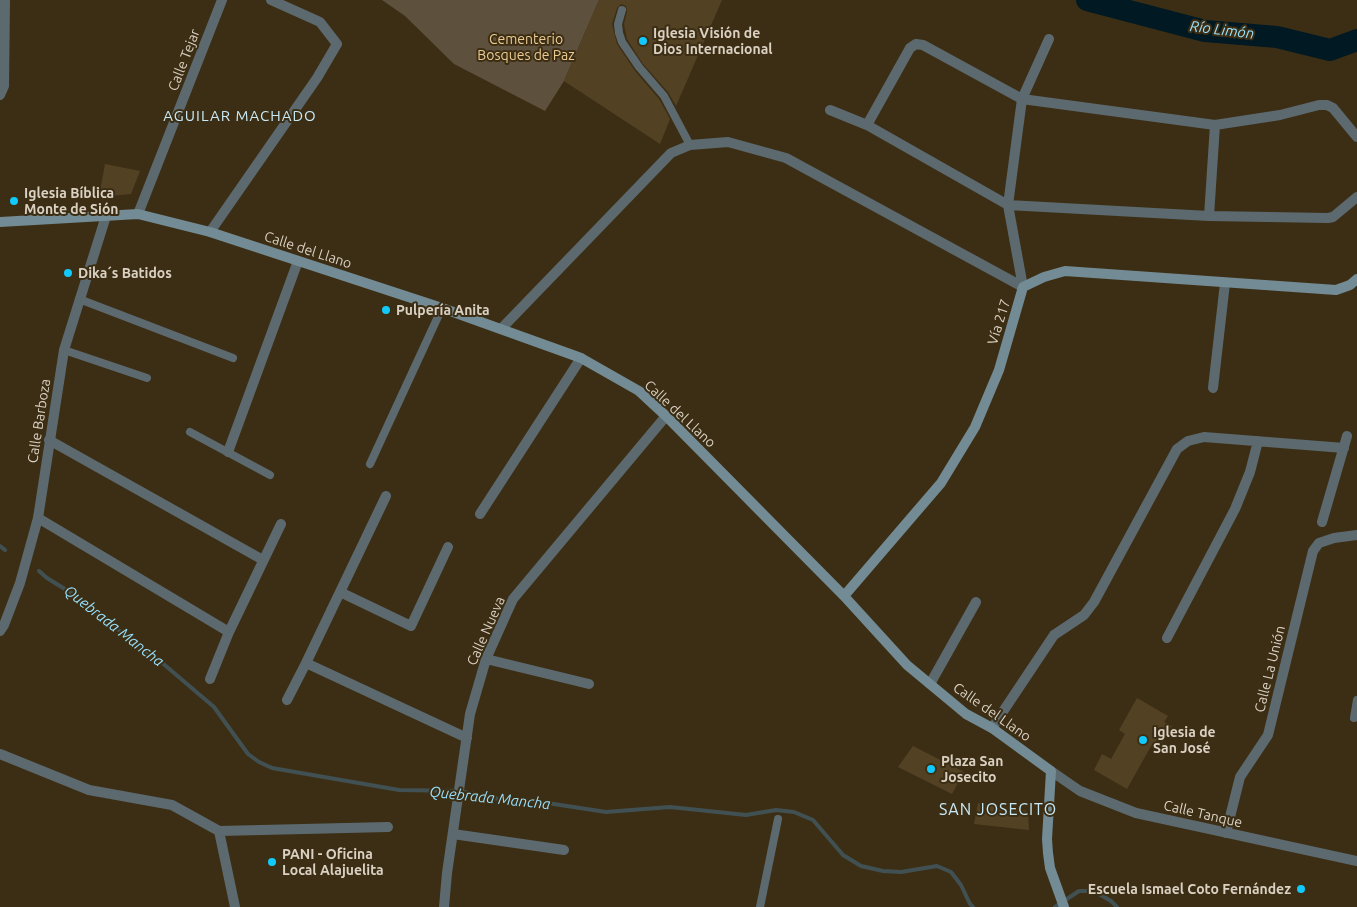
<!DOCTYPE html>
<meta charset="utf-8">
<style>
body{margin:0}
canvas{display:block;background:#3c2e14}
</style>
<canvas width="1357" height="907"></canvas>
<script>
const c = document.querySelector('canvas').getContext('2d');
c.lineJoin = 'round';
function fill(path, color) { c.fillStyle = color; c.fill(path, 'evenodd'); }
const shape = rows => new Path2D(rows.map(r => 'M' + r).join(''));
function strokePath(path, color, width, dash) { c.strokeStyle = color; c.lineWidth = width; c.lineCap = dash ? 'butt' : 'round'; c.setLineDash(dash || []); c.stroke(path); }
function label(font, color, halo, rows, align = 'center') {
  c.font = font + ' Ubuntu,sans-serif'; c.lineWidth = 4; c.setLineDash([]); c.textBaseline = 'middle'; c.strokeStyle = halo; c.fillStyle = color; for (const [text, x, y, turn = 0] of rows) {
    c.save(); c.translate(x, y); c.rotate((+turn || 0) * Math.PI / 180); c.textAlign = isNaN(turn) ? turn : align; if (halo) c.strokeText(text, 0, 0); c.fillText(text, 0, 0); c.restore();
  }
}
fill(shape([
 [382,0,599,0,564,81,545,111,454,64,405,16]
]), '#5d503c');
strokePath(shape([
 [0,546,5,550],
 [39,571,47,578,81,599,95,612,114,625,127,639,160,661,214,707,248,754,259,762,272,768,399,790,459,791,504,800,534,801,606,812,670,807,746,815,776,810,794,812,813,820,843,855,861,866,883,871,901,872,937,866,951,872,961,885,970,904,973,907],
 [1055,907,1079,891,1094,891,1111,901,1117,907]
]), '#415052', 4);
strokePath(shape([
 [1087,0,1205,31,1277,37,1330,50,1357,40]
]), '#001922', 22);
fill(shape([
 [599,0,722,0,676,106,668,92,643,64,627,39,624,24,627,12,626,6,621,4,617,8,612,24,617,44,635,71,659,99,670,119,660,144,564,81],
 [105,164,140,171,131,194,99,197],
 [1137,698,1168,716,1164,722,1172,726,1158,750,1151,746,1127,789,1094,770,1102,754,1111,759,1125,734,1119,730],
 [913,746,964,772,952,794,898,767],
 [978,803,1028,811,1029,830,974,824]
]), '#534123');
strokePath(shape([
 [622,10,618,24,619,33,622,42,639,67,664,96,690,145],
 [79,299,233,358],
 [64,350,147,378],
 [190,432,270,475],
 [370,464,442,308],
 [1354,718,1357,700],
 [760,907,778,819]
]), '#5c6a70', 8);
strokePath(shape([
 [0,95,4,86,5,0],
 [830,110,867,125,1008,205,1209,216,1328,218,1333,217,1357,197],
 [867,125,910,48,916,44,923,45,1022,99,1215,125,1280,115,1319,105,1327,105,1333,108,1357,137],
 [1209,216,1215,125],
 [210,232,317,78,337,44,320,22,271,0],
 [1023,287,1008,205,1022,99,1049,39],
 [501,329,671,153,690,145,728,142,786,158,1023,287],
 [1213,388,1225,283],
 [49,440,263,560],
 [228,452,298,261],
 [480,514,581,358],
 [38,518,229,632],
 [1322,522,1347,436],
 [340,592,411,626,448,547],
 [1167,638,1235,509,1250,472,1258,441],
 [486,659,589,684],
 [306,663,386,496],
 [210,679,229,632,281,524],
 [930,684,976,602],
 [287,700,306,663,467,738],
 [992,728,1054,635,1084,615,1094,602,1177,449,1188,441,1204,437,1344,448],
 [0,754,89,790,172,805,219,831,235,907],
 [219,831,388,827],
 [1226,833,1240,777,1268,735,1313,551,1319,543,1334,538,1357,535],
 [453,834,564,850],
 [444,907,447,873,470,714,486,659,513,599,666,416]
]), '#5c6a70', 10);
strokePath(shape([
 [138,214,222,0],
 [0,631,4,625,20,583,38,518,64,350,106,216],
 [1051,771,1080,791,1136,813,1357,861]
]), '#5c6a70', 10);
strokePath(shape([
 [0,222,138,214,210,232,442,308,570,354,581,358,639,391,666,416,844,596,907,665,966,714,992,728,1051,771,1047,839,1048,853,1050,868,1064,907],
 [844,596,941,483,975,427,999,370,1023,287,1044,277,1065,271,1336,290,1350,285,1357,279]
]), '#738b94', 10);
for (const [x, y, r, color] of [
 [643,41,5,"#11cafb"],
 [14,201,5,"#11cafb"],
 [68,273,5,"#11cafb"],
 [386,310,5,"#11cafb"],
 [1143,740,5,"#11cafb"],
 [931,769,5,"#11cafb"],
 [272,862,5,"#11cafb"],
 [1301,889,5,"#11cafb"]
]) { const dot = new Path2D(); dot.arc(x, y, r, 0, 2 * Math.PI); c.fillStyle = color; c.fill(dot); strokePath(dot, '#3c2e14', 2); }
label('bold 14px', '#dad1c3', '#3c2e14', [
 ["Iglesia Visión de",653,33],
 ["Dios Internacional",653,49],
 ["Iglesia Bíblica",24,193],
 ["Monte de Sión",24,209],
 ["Dika´s Batidos",78,273],
 ["Pulpería Anita",396,310],
 ["Iglesia de",1153,732],
 ["San José",1153,748],
 ["Plaza San",941,761],
 ["Josecito",941,777],
 ["PANI - Oficina",282,854],
 ["Local Alajuelita",282,870],
 ["Escuela Ismael Coto Fernández",1291,889,"right"]
], 'left');
label('14px', '#eccb93', '#3c2e14', [
 ["Cementerio",526,39],
 ["Bosques de Paz",526,55]
]);
label('14px', '#dad1c3', '#3c2e14', [
 ["Calle Tejar",184,60,-69],
 ["Calle del Llano",308,250,18],
 ["Vía 217",999,322,-73],
 ["Calle del Llano",680,414,43],
 ["Calle Barboza",39,421,-81],
 ["Calle Nueva",486,631,-66],
 ["Calle La Unión",1270,669,-76],
 ["Calle del Llano",992,712,35],
 ["Calle Tanque",1203,814,13]
]);
label('italic 15px', '#97dffa', '#3c2e14', [
 ["Río Limón",1222,30,7],
 ["Quebrada Mancha",114,626,38],
 ["Quebrada Mancha",490,798,6]
]);
c.letterSpacing = '1px';
label('15px', '#c8eaf7', '#3c2e14', [
 ["AGUILAR MACHADO",240,116]
]);
c.letterSpacing = '0px';
c.letterSpacing = '1px';
label('16px', '#c8eaf7', '#3c2e14', [
 ["SAN JOSECITO",998,810]
]);
c.letterSpacing = '0px';
</script>
